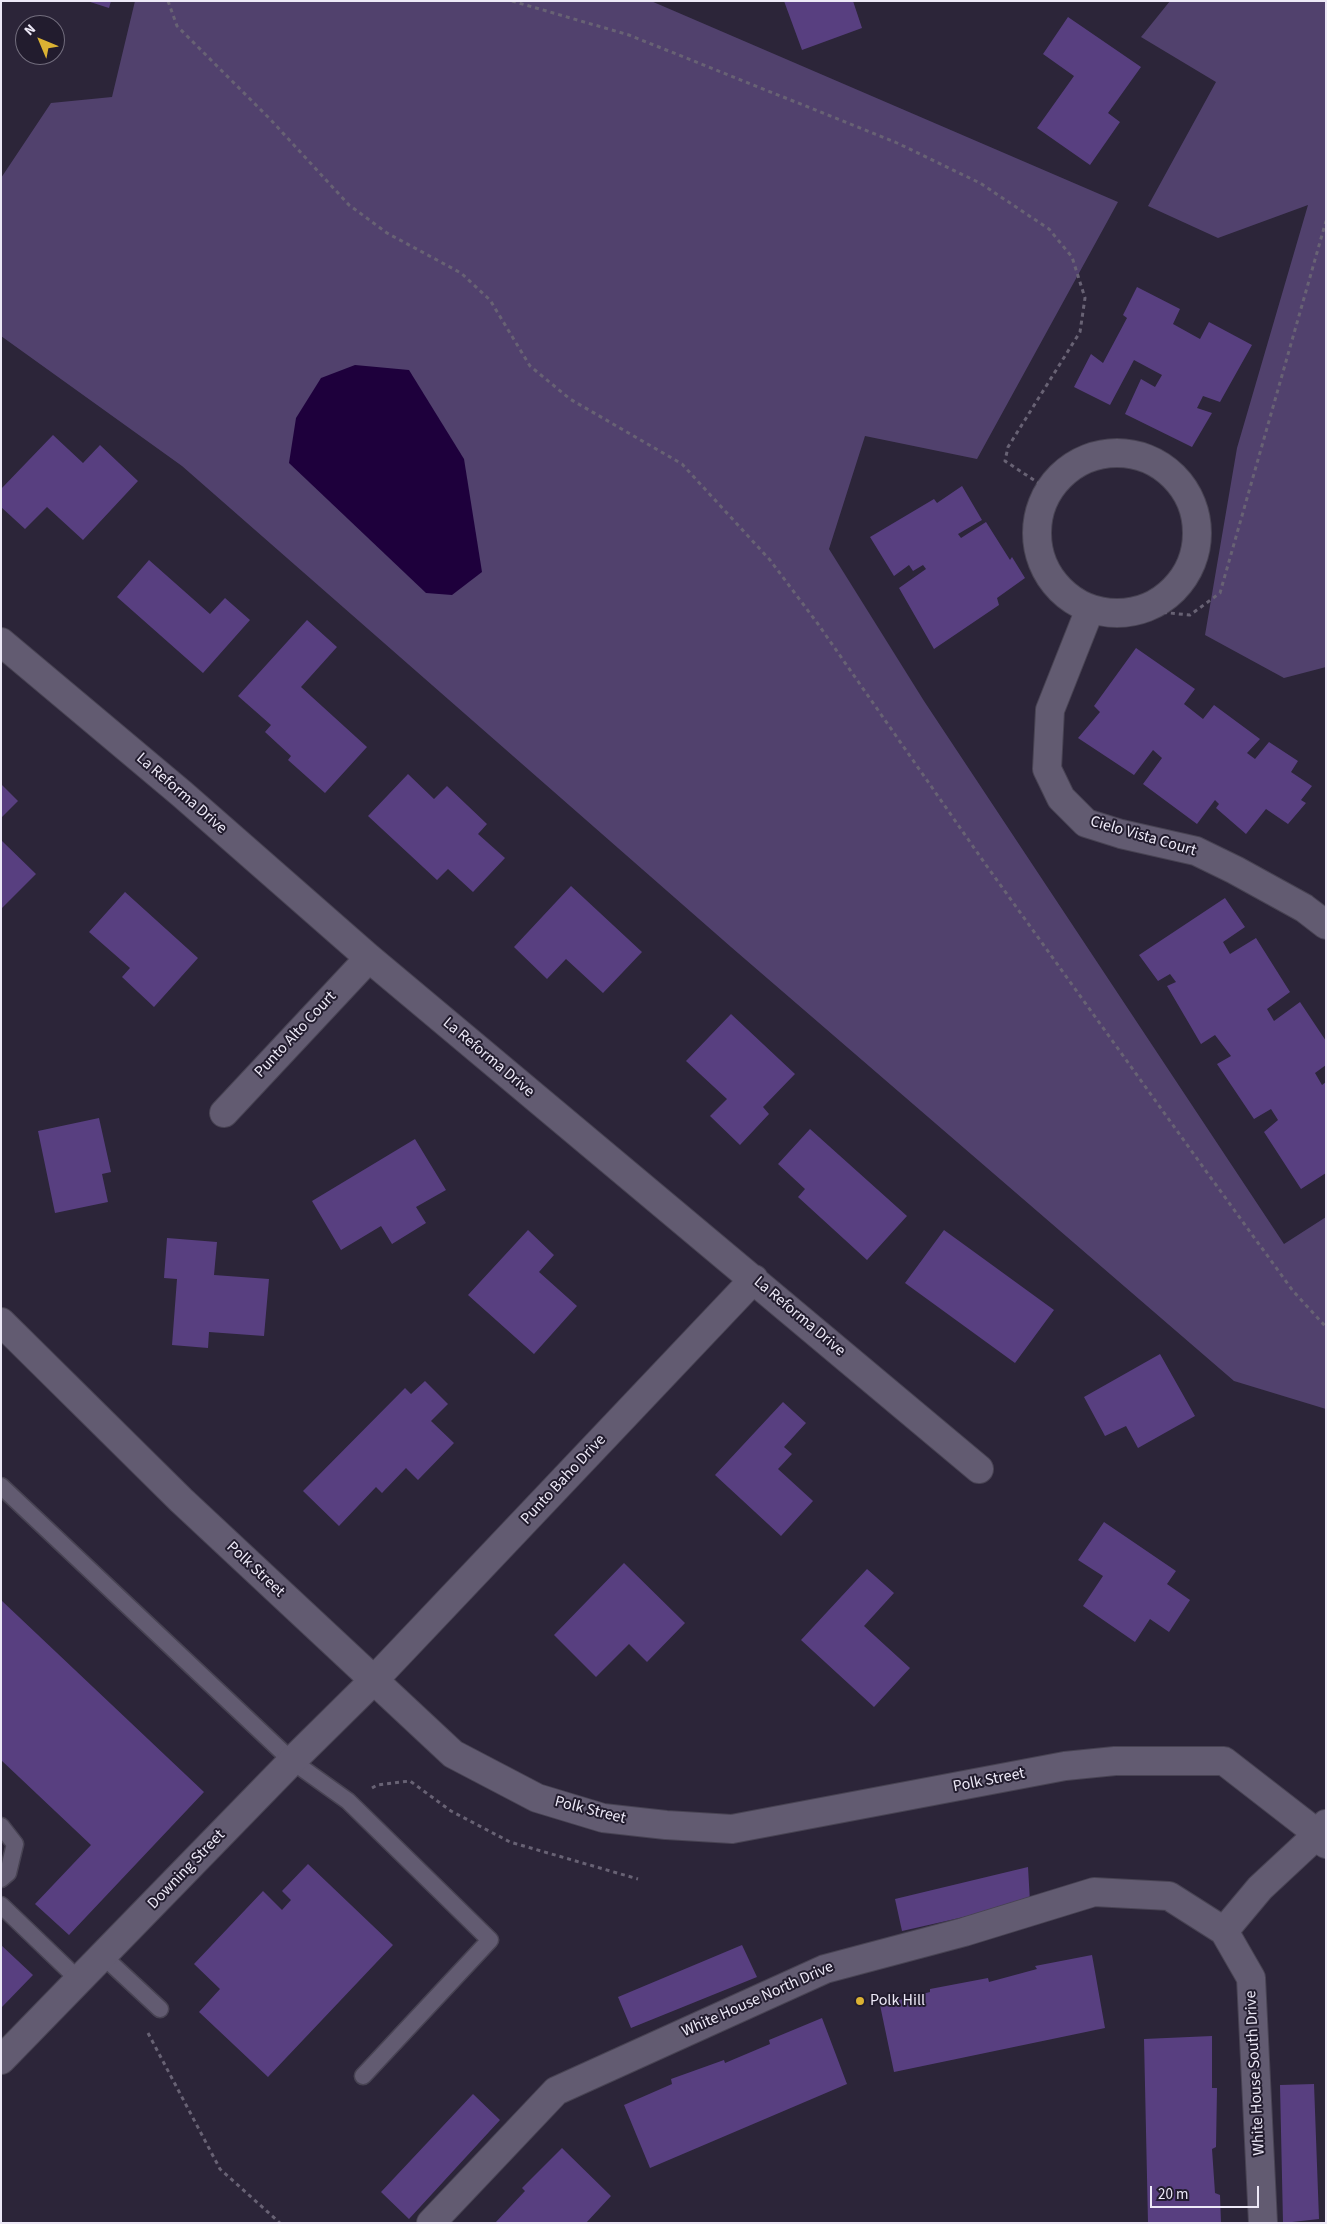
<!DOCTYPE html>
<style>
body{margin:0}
#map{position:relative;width:1327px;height:2224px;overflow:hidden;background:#2c2539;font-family:"Source Sans 3",sans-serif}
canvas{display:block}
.frame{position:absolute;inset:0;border:2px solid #ede9f7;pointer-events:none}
.north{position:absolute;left:15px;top:15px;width:50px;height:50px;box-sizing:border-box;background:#221c2e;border:1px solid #736e7e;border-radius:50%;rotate:315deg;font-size:14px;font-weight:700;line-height:20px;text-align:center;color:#ede9f7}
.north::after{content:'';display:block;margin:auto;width:18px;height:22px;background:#dbb233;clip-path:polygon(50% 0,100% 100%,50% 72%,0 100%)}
.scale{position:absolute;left:1150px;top:2186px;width:109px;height:22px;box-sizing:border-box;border:2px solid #ede9f7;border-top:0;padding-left:6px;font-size:15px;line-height:18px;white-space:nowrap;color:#ede9f7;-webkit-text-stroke:4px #221c2e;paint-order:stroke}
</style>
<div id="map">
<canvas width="1327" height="2224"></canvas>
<div class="frame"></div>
<div class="north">N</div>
<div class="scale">20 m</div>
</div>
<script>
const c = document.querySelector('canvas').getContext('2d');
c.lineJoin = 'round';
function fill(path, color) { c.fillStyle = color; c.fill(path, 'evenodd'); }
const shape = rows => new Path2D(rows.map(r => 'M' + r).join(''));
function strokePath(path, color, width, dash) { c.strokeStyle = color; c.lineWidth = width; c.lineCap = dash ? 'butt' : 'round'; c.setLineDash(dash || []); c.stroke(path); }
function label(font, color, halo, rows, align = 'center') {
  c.font = font + ' "Source Sans 3",sans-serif'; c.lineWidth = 4; c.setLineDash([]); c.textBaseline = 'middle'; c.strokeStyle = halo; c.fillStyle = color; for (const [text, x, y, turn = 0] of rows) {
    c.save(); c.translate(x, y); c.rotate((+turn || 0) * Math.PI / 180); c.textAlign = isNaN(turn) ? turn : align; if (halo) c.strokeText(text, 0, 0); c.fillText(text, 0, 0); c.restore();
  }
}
fill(shape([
 [135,1,651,1,1118,202,977,459,865,436,829,549,924,701,1284,1244,1326,1217,1326,1409,1234,1381,731,947,182,466,1,336,1,178,51,103,112,97],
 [1170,1,1326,1,1326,667,1284,678,1205,635,1237,448,1308,205,1218,238,1148,206,1216,82,1141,37]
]), '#51416d');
fill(shape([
 [355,365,409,370,464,459,482,572,452,595,426,593,289,463,296,418,321,378]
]), '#1e003c');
fill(shape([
 [87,1,111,1,109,8],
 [784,1,853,1,862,28,802,50],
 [1068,17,1141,67,1108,113,1120,122,1090,165,1037,128,1074,76,1043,54],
 [1137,287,1180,309,1173,324,1200,339,1209,322,1252,345,1220,402,1203,396,1197,408,1212,413,1192,447,1125,414,1141,379,1155,387,1162,375,1134,360,1110,405,1074,387,1091,354,1103,363,1127,318,1123,315],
 [53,435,83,463,100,445,138,481,83,540,47,507,25,529,1,507,1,489],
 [962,486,982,520,958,534,961,538,986,522,1010,560,1012,557,1025,578,997,598,999,605,934,649,899,588,926,569,923,565,913,571,909,565,894,576,870,537,934,499,937,503],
 [149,560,210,614,225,598,250,620,203,673,117,597],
 [307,620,337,647,301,687,367,747,325,793,288,760,291,756,265,732,271,725,238,696],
 [1136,648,1195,689,1184,704,1203,719,1214,705,1260,739,1247,753,1255,759,1269,742,1298,761,1291,772,1312,786,1301,800,1306,803,1288,824,1266,809,1246,834,1216,808,1219,804,1215,800,1197,824,1143,784,1162,758,1153,750,1134,775,1078,738,1100,712,1094,706],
 [408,774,434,799,447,786,487,824,478,834,505,858,473,892,448,869,437,880,368,816],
 [1,784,18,801,1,818],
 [1,840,36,874,1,909],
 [571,886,642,952,603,993,566,959,547,979,514,947],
 [125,892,198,958,154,1007,122,977,130,968,89,932],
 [1225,898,1245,927,1223,942,1230,954,1256,938,1290,992,1267,1009,1274,1021,1300,1002,1326,1041,1326,1065,1315,1073,1322,1085,1326,1082,1326,1173,1301,1189,1264,1132,1278,1120,1271,1109,1254,1119,1217,1064,1231,1056,1215,1035,1201,1044,1167,986,1176,982,1170,974,1158,981,1139,955],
 [731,1014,795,1074,763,1107,769,1114,740,1145,710,1116,727,1099,686,1061],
 [99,1118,111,1172,102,1174,108,1202,55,1213,38,1131],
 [810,1129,907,1216,867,1260,798,1197,805,1189,778,1164],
 [415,1139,446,1190,416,1207,426,1223,392,1244,381,1226,341,1250,312,1201],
 [528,1230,554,1255,539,1272,577,1306,534,1354,468,1295],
 [944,1230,1054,1310,1015,1363,905,1283],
 [167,1238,217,1242,214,1275,269,1279,264,1336,209,1332,208,1348,172,1345,177,1279,164,1278],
 [1160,1354,1195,1416,1138,1448,1126,1426,1105,1436,1084,1397],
 [425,1381,448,1404,431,1421,454,1443,418,1480,406,1468,382,1493,376,1487,339,1526,303,1491,405,1388,411,1394],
 [783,1402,806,1423,784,1447,792,1454,778,1469,813,1501,781,1536,715,1475],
 [1104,1522,1176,1571,1167,1584,1190,1600,1169,1632,1150,1619,1135,1642,1083,1606,1103,1576,1078,1560],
 [624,1563,685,1623,647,1662,629,1644,596,1677,554,1635],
 [867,1569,894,1593,864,1626,910,1668,874,1707,801,1640],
 [1,1600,204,1792,69,1935,35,1904,91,1845,1,1760],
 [308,1864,393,1945,268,2077,199,2012,220,1989,194,1964,263,1891,282,1910,291,1900,282,1891],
 [1028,1867,1030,1902,902,1931,895,1899],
 [1,1945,33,1975,1,2008],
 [742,1945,757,1977,631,2028,618,1997],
 [1092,1955,1105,2028,894,2072,880,2005,930,1992,930,1989,988,1978,989,1982,1037,1969,1035,1966],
 [822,2018,847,2084,650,2168,624,2105,672,2084,671,2079,724,2060,725,2063,770,2044,769,2040],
 [1212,2036,1212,2088,1217,2088,1216,2147,1212,2149,1215,2193,1220,2195,1221,2223,1148,2223,1144,2039],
 [1314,2084,1319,2219,1283,2223,1280,2085],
 [473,2094,500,2120,409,2219,381,2192],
 [562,2148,611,2196,586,2223,495,2223,525,2191,522,2188]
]), '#583f80');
const service = shape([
 [1,1486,292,1761,348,1801,490,1940,363,2076],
 [1,1826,15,1844,8,1873,1,1879],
 [1,1905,79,1980],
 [103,1956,160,2009]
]);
const minor = shape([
 '1037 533a80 80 0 1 1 160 0a80 80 0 1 1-160 0Z',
 [1090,609,1050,710,1047,769,1061,798,1086,823,1121,834,1196,851,1235,870,1304,908,1326,925],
 [1,642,182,794,369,958,979,1469],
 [224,1113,369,958],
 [1,1322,181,1500,453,1754,537,1798,603,1818,666,1825,732,1829,1065,1766,1115,1761,1224,1761,1318,1834,1326,1844],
 [1224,1931,1260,1888,1318,1834,1326,1824],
 [1,2060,292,1761,373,1681,754,1279],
 [431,2223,556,2091,825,1969,964,1932,1094,1892,1169,1896,1224,1931,1251,1978,1263,2223]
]);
strokePath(service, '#484353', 19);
strokePath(minor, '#484353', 30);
strokePath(shape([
 [168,1,177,26,270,119,349,205,387,233,461,273,490,300,530,366,570,399,682,464,770,560,818,624,986,865,1211,1178,1293,1291,1326,1327],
 [512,1,629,35,895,142,980,183,1049,229,1072,257,1085,298,1080,332,1008,447,1005,461,1049,490],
 [1139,610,1190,615,1220,593,1326,221],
 [372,1788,377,1785,410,1781,451,1811,510,1842,638,1879],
 [148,2033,220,2169,280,2223]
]), '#686274', 3, [4, 4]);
strokePath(service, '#625b71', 16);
strokePath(minor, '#625b71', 28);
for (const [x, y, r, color] of [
 [860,2001,5,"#dbb233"]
]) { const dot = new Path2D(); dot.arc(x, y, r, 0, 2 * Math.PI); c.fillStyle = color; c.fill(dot); strokePath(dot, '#221c2e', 2); }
label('16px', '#ede9f7', '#221c2e', [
 ["La Reforma Drive",181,794,41],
 ["Cielo Vista Court",1143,837,16],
 ["Punto Alto Court",296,1035,-47],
 ["La Reforma Drive",488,1058,40],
 ["La Reforma Drive",799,1317,40],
 ["Punto Baho Drive",564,1480,-47],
 ["Polk Street",255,1570,43],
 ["Polk Street",989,1781,-11],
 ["Polk Street",590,1811,14],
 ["Downing Street",187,1870,-46],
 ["White House North Drive",758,2000,-24],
 ["White House South Drive",1256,2073,-93]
]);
label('16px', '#ede9f7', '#221c2e', [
 ["Polk Hill",870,2001]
], 'left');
</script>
